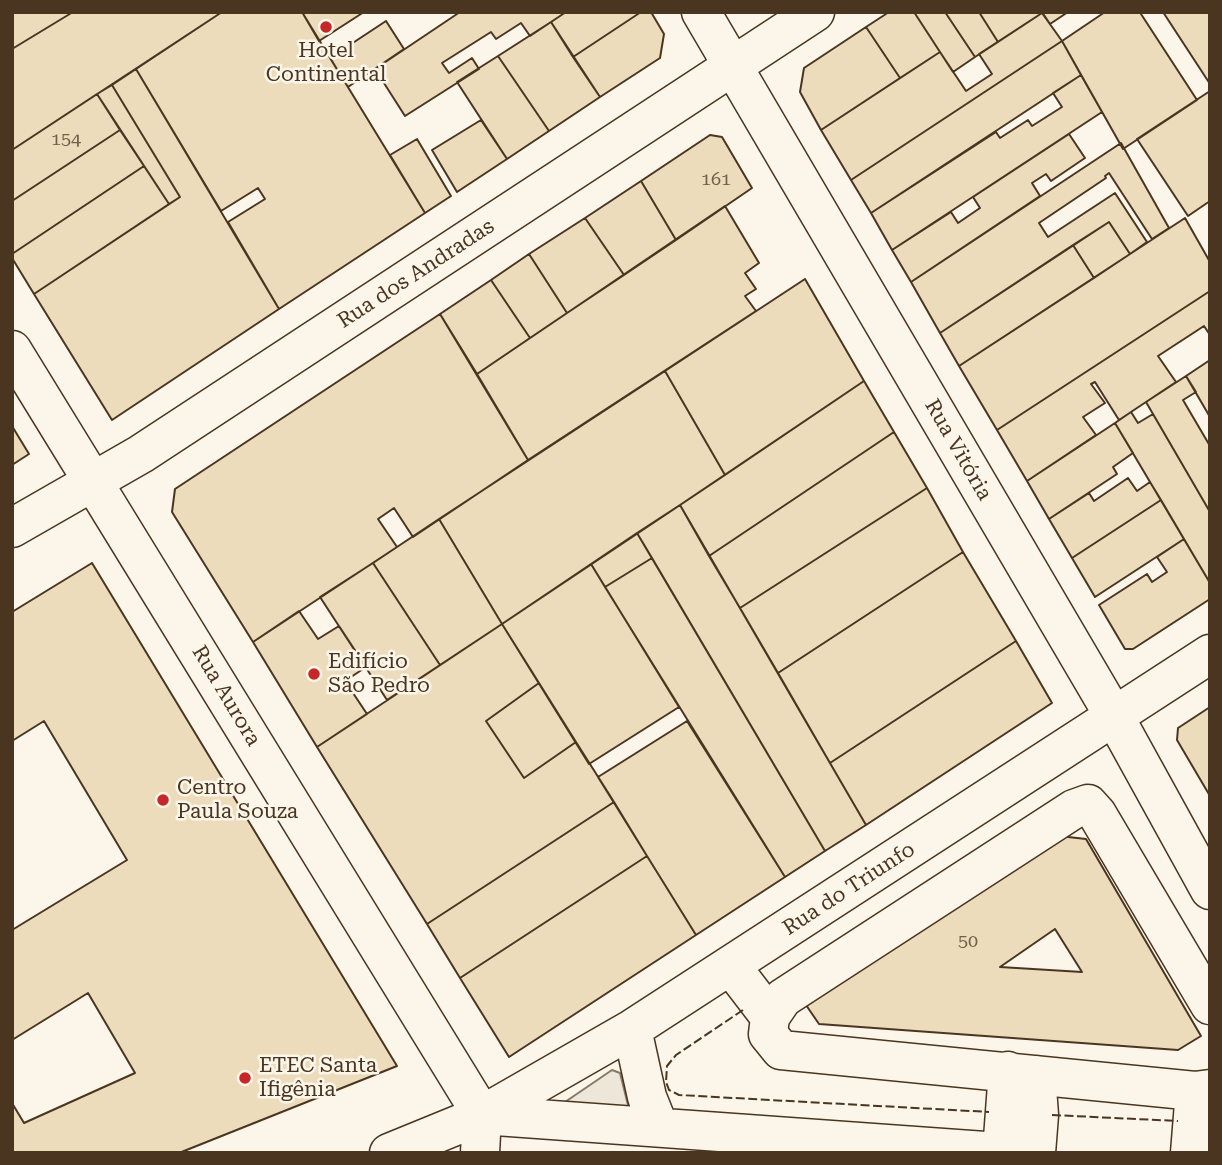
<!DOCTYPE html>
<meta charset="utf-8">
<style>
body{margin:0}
#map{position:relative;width:1222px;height:1165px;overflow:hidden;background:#fbf6e9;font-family:"Roboto Serif",serif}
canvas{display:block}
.frame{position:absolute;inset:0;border:14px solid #4a3520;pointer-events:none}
</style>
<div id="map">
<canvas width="1222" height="1165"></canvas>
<div class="frame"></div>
</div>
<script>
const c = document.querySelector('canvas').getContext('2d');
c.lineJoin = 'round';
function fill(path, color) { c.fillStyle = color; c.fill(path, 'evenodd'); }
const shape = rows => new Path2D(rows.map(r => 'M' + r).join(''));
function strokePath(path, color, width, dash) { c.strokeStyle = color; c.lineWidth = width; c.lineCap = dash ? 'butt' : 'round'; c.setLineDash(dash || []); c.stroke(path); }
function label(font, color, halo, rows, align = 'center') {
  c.font = font + ' "Roboto Serif",serif'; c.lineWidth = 5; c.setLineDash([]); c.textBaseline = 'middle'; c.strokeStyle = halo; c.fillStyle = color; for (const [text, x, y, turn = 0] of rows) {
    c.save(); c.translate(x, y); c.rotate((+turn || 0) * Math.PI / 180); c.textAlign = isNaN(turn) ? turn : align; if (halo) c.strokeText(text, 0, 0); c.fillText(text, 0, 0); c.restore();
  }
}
const green = shape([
 [612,1070,620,1073,628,1105,627,1108,565,1102,612,1070]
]);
fill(green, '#ede6d9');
strokePath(green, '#887966', 2);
const building = shape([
 [12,12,73,12,12,49,12,12],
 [73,12,222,12,12,150,12,49,73,12],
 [222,12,302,12,425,213,279,309,228,222,265,199,258,188,221,211,136,69,222,12],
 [302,12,364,12,319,41,302,12],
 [460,12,566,12,530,36,521,23,496,39,491,32,442,63,449,73,472,58,479,69,405,116,375,69,460,12],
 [566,12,641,12,573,57,551,22,566,12],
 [641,12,651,12,664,34,660,58,600,97,573,57,641,12],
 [889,12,914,12,940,52,900,78,866,27,889,12],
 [914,12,945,12,975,57,953,72,914,12],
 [945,12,979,12,998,42,975,57,945,12],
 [979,12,1042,12,1042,13,998,42,979,12],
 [1042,12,1068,12,1050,24,1042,12],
 [1105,12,1143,12,1141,14,1197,100,1123,149,1062,41,1105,12],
 [1163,12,1210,12,1210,84,1163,12],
 [1042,13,1062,41,851,180,821,130,940,52,966,91,992,74,979,54,1042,13],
 [386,21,404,49,348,87,330,58,386,21],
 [551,22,600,97,549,131,498,56,551,22],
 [866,27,900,78,821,130,800,92,804,68,866,27],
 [1062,41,1081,75,871,213,851,180,1062,41],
 [498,56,549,131,507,159,457,82,498,56],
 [136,69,279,309,112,420,34,294,180,197,112,85,136,69],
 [1081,75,1102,112,892,250,871,213,996,132,1000,138,1028,120,1032,126,1062,107,1053,93,1081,75],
 [112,85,180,197,169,204,97,94,112,85],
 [1210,91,1210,201,1188,216,1137,139,1210,91],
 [97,94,120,130,12,201,12,150,97,94],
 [481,120,507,159,457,192,432,150,481,120],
 [120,130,144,166,12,254,12,201,120,130],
 [1069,134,1085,158,1051,181,1046,174,1032,183,1040,196,911,282,892,250,951,212,958,223,980,208,973,197,1069,134],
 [710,135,722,137,752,188,676,240,641,181,710,135],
 [417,139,451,196,425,213,390,155,417,139],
 [1121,143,1169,228,1152,239,1109,173,1105,176,1106,178,1039,223,1048,237,1115,193,1147,242,1130,254,1109,222,940,333,911,282,1121,143],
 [144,166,169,204,34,294,12,258,12,254,144,166],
 [641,181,676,240,624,275,585,218,641,181],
 [725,206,759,263,745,273,756,289,745,296,756,311,528,460,477,374,725,206],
 [585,218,624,275,567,313,529,254,585,218],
 [1185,218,1210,262,1210,291,997,430,959,366,1185,218],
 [1109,222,1130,254,1094,278,1073,245,1109,222],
 [1073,245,1094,278,959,366,940,333,1073,245],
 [529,254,567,313,530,338,491,280,529,254],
 [805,279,864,381,725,475,665,371,805,279],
 [491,280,530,338,477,374,440,314,491,280],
 [1210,291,1210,335,1204,326,1158,356,1176,382,1119,420,1095,382,1091,384,1105,403,1083,417,1096,435,1027,481,997,430,1210,291],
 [440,314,528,460,413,537,394,508,378,519,397,547,253,642,172,512,175,489,440,314],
 [1210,360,1210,417,1186,376,1210,360],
 [665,371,725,475,502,624,439,519,665,371],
 [1186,376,1196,392,1183,400,1210,446,1210,512,1146,402,1186,376],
 [864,381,894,432,709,556,680,505,864,381],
 [1131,412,1138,423,1153,414,1210,512,1210,583,1115,423,1131,412],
 [1115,423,1133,453,1113,467,1117,474,1049,519,1027,481,1115,423],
 [12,426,29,454,12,465,12,426],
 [894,432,927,488,740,608,709,556,894,432],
 [1128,478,1137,491,1150,482,1161,500,1072,558,1049,519,1089,493,1094,501,1128,478],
 [927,488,963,552,778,673,740,608,927,488],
 [1161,500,1184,539,1095,597,1072,558,1161,500],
 [680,505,866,825,825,851,637,533,680,505],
 [439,519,502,624,440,665,373,563,439,519],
 [637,533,652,558,605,587,591,564,637,533],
 [1184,539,1210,583,1210,599,1133,649,1125,649,1099,605,1147,574,1152,582,1167,572,1157,557,1184,539],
 [963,552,1016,641,830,763,778,673,963,552],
 [652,558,825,851,785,877,605,587,652,558],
 [92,563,397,1066,179,1153,12,1153,12,1103,24,1123,135,1073,88,993,12,1040,12,930,127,860,44,721,12,741,12,612,92,563],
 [373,563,440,665,387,700,320,597,373,563],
 [591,564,679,707,589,764,502,624,591,564],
 [299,611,318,639,339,626,366,667,345,681,367,714,317,747,253,642,299,611],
 [502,624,539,683,486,721,524,778,576,742,614,802,427,924,317,747,502,624],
 [1016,641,1052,703,866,825,830,763,1016,641],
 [539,683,576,742,524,778,486,721,539,683],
 [1210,707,1210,796,1177,740,1178,728,1210,707],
 [687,721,785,877,696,935,598,777,687,721],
 [614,802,647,856,460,978,427,924,614,802],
 [1059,836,1086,839,1201,1036,1178,1050,819,1024,806,1005,1059,836],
 [1055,929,1082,972,1000,967,1055,929],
 [647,856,696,935,509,1057,460,978,647,856]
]);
fill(building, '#ecdcbc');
strokePath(building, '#4a3520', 2);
const minor = shape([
 [701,12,1114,716,1210,890],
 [12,350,482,1115],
 [12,528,141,454,815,12],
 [731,966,770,1017],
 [1210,1005,1097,814,1088,804,1074,809,783,998,770,1017,768,1034,781,1050,1195,1091,1210,1089],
 [632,1029,647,1097,659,1127],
 [482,1115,632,1029,1210,654],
 [1002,1152,1008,1071],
 [389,1153,482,1115,1013,1153],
 [480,1153,482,1115],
 [1036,1153,1039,1115,1036,1075],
 [1190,1153,1195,1091]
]);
strokePath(minor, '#4a3520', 41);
strokePath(minor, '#fbf6e9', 38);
strokePath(shape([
 [743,1010,676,1055,667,1066,666,1082,669,1090,679,1095,989,1112],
 [1052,1115,1178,1121]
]), '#4a3520', 2, [9, 3.5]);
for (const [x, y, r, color] of [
 [326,27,7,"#c62828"],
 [314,674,7,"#c62828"],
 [163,800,7,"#c62828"],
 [245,1078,7,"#c62828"]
]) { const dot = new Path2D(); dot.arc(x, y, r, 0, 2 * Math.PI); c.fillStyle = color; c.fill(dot); strokePath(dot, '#fbf6e9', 2.5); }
label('18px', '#725f47', null, [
 ["154",66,140],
 ["161",716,180],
 ["50",968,942]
]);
label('21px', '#4a3520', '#fbf6e9', [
 ["Hotel",326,51,"center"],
 ["Continental",326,75,"center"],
 ["Edifício",328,662],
 ["São Pedro",328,686],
 ["Centro",177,788],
 ["Paula Souza",177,812],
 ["ETEC Santa",259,1066],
 ["Ifigênia",259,1090]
], 'left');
label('21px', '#4a3520', '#fbf6e9', [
 ["Rua dos Andradas",416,274,-33],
 ["Rua Vitória",958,450,60],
 ["Rua Aurora",226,696,59],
 ["Rua do Triunfo",849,889,-33]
]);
</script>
